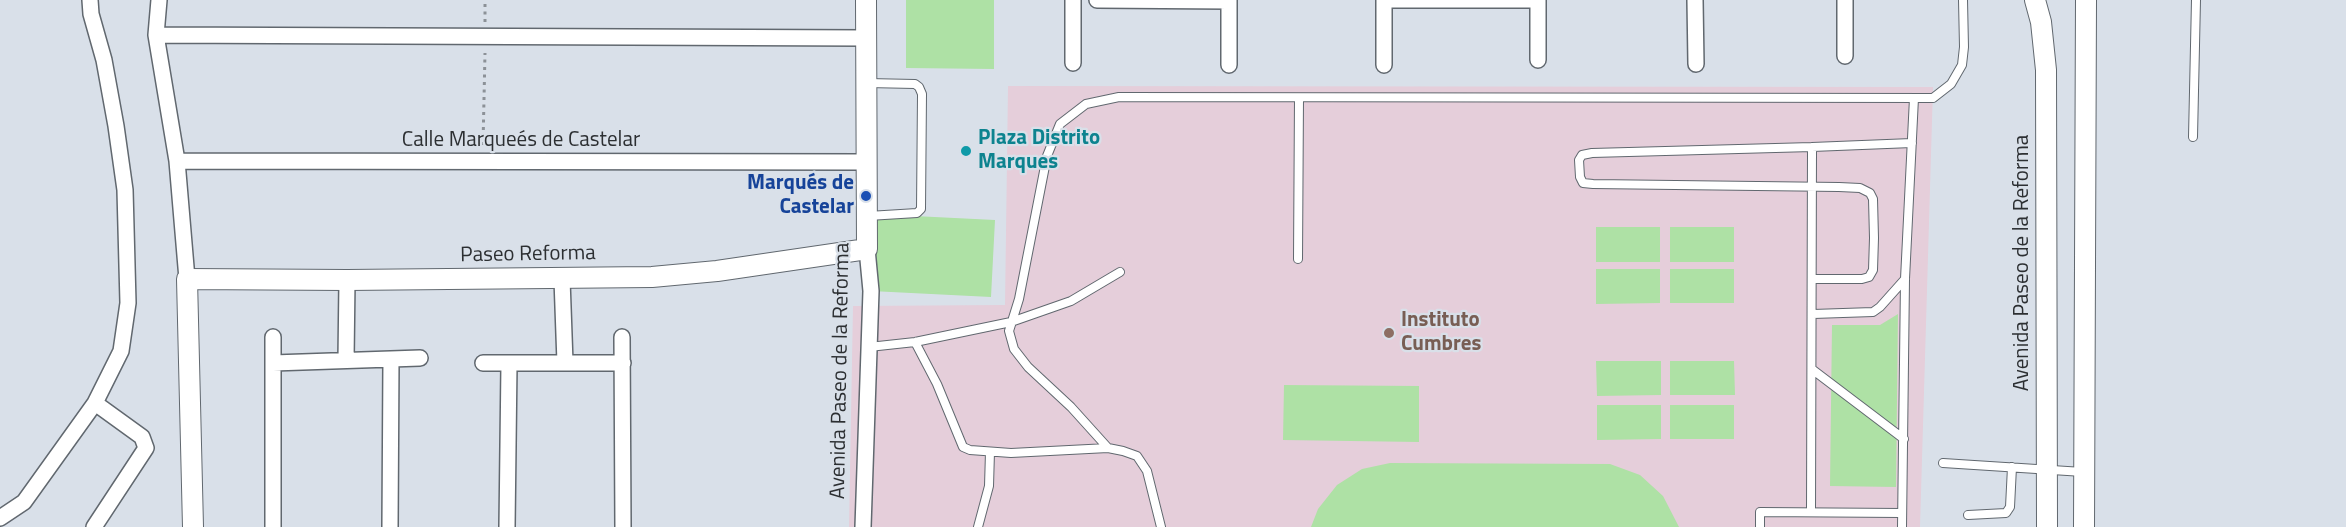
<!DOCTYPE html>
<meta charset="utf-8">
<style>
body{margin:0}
canvas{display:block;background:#d9e0e9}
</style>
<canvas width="2346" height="527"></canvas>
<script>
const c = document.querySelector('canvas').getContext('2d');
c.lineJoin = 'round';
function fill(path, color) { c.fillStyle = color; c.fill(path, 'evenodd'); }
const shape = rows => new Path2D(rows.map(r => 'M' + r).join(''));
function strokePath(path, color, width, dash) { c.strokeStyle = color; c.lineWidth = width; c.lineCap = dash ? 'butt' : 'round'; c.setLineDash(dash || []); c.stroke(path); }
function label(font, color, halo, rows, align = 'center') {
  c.font = font + ' "Titillium Web",sans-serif'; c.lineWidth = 4.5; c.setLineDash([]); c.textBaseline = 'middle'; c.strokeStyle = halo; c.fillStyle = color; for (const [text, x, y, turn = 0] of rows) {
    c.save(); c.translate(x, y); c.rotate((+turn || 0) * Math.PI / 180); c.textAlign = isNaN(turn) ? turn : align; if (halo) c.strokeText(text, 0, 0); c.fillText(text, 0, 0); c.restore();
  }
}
fill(shape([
 [1008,86,1933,87,1920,527,849,527,853,306,1005,305]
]), '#e5ceda');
fill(shape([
 [906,0,994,0,994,69,906,68],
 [874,214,995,220,991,297,871,291],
 [1596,227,1660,227,1660,262,1596,262],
 [1670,227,1734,227,1734,262,1670,262],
 [1596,269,1660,269,1660,303,1596,304],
 [1670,269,1734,269,1734,303,1670,303],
 [1898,314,1896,487,1830,486,1832,325,1880,325],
 [1596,361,1661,361,1661,395,1597,396],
 [1670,361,1734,361,1735,395,1670,395],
 [1284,385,1419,386,1419,442,1283,440],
 [1597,405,1661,405,1661,439,1597,440],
 [1670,405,1734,405,1734,439,1670,439],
 [1390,463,1610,464,1640,475,1663,496,1679,527,1311,527,1318,509,1337,485,1362,469]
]), '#aee1a5');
const service = shape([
 [867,83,915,84,919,87,922,94,921,209,917,213,868,216],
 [2193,137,2196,0],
 [1812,147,1592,153,1582,155,1579,160,1580,177,1583,183,1593,184,1839,187,1860,188,1870,193,1873,199,1874,238,1873,270,1869,277,1862,279,1812,279],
 [1298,259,1299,98],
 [1813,314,1873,312,1880,307,1905,279],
 [915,342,937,384,963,447,970,450,1011,453,1108,448,1123,451,1137,456,1147,471,1161,527],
 [869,347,915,342,1011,322,1071,301,1120,272],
 [1813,370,1904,439],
 [1108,448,1071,407,1028,367,1014,349,1009,331,1019,299,1047,156,1060,124,1086,104,1119,97,1933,98,1951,84,1962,65,1964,47,1963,0],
 [1943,463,2083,472],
 [1811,512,1812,147,1912,143],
 [1968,515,2006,513,2010,507,2012,467],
 [978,527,989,486,990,452],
 [1760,527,1760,512,1902,513],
 [1902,527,1905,279,1914,98]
]);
const minor = shape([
 [159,0,156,35,177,161,187,279],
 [1073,0,1073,63],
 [1097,0,1229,1],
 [1229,0,1229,65],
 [1695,0,1696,64],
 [1845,0,1845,56],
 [156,35,866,38],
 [1538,60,1538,0],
 [1384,65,1384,0,1538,0],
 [177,161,866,162],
 [562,279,565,363],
 [273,337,273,527],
 [622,337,623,527],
 [346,360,347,280],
 [273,363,420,358],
 [483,363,623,363],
 [0,518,24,502,95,403,121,351,128,303,125,190,116,126,104,60,91,14,90,0],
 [94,527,146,448,142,437,95,403],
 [390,527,391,359],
 [507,527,509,364],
 [863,527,871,291,867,249]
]);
const tertiary = shape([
 [2035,0,2041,22,2046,70,2047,527],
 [193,527,187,279,347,280,652,277,717,271,867,249,866,0],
 [2084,527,2086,0]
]);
strokePath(service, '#61686f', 10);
strokePath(minor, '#61686f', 18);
strokePath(tertiary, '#61686f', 22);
strokePath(shape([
 [485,22,485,0],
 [483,145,485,53]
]), '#8c9197', 3, [3, 4.5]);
strokePath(service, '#fff', 8);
strokePath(minor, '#fff', 15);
strokePath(tertiary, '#fff', 20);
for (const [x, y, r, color] of [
 [966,151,6,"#0f9aa8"],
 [866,196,6,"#1a4fb4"],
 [1389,333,6,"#8d6e63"]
]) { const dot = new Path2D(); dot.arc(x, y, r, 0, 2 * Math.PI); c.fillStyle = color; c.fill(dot); strokePath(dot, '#d9e0e9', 2); }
label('bold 21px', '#0d838f', '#d9e0e9', [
 ["Plaza Distrito",978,139],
 ["Marques",978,163]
], 'left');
label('21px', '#2c2f32', '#d9e0e9', [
 ["Calle Marqueés de Castelar",521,141],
 ["Paseo Reforma",528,255,-1],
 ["Avenida Paseo de la Reforma",2023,263,-90],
 ["Avenida Paseo de la Reforma",841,371,-89]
]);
label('bold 21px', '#164399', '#d9e0e9', [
 ["Marqués de",854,184],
 ["Castelar",854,208]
], 'right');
label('bold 21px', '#785e54', '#d9e0e9', [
 ["Instituto",1401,321],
 ["Cumbres",1401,345]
], 'left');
</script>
